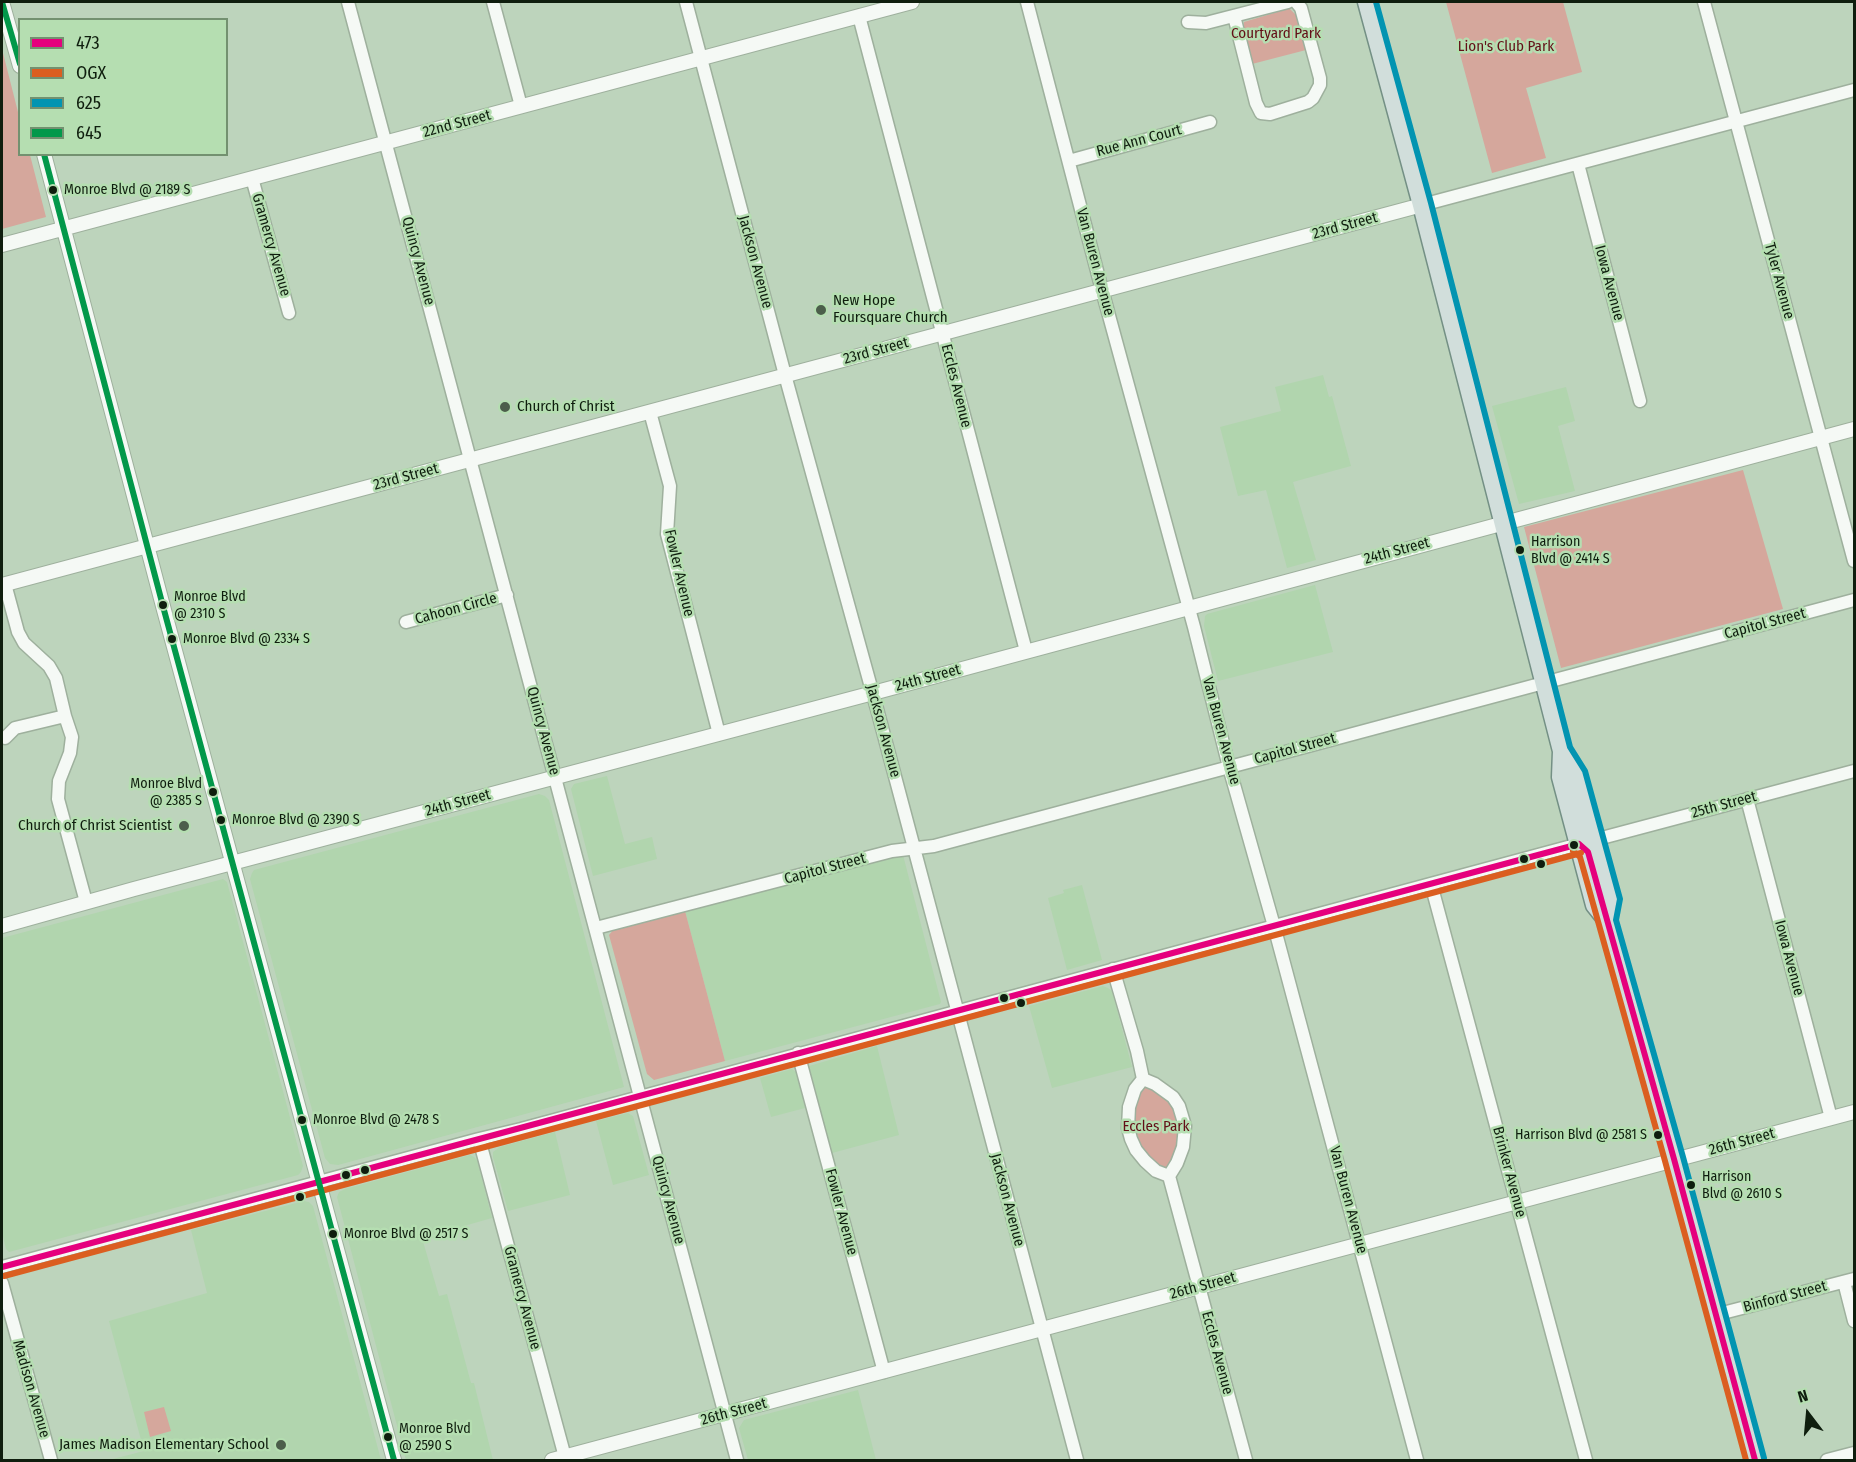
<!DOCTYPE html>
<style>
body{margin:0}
#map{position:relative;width:1856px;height:1462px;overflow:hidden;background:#bdd4bc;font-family:"Fira Sans Condensed",sans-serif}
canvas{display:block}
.frame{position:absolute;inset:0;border:3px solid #0f1e0e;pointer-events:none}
.legend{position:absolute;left:18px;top:18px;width:210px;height:138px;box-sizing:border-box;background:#b5deb1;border:2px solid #739170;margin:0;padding:8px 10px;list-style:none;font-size:18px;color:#0f1e0e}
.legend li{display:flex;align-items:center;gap:12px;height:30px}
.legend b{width:30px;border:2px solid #739170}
.north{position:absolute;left:1778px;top:1384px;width:60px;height:60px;-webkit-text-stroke:4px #b5deb1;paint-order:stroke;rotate:344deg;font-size:16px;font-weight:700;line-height:24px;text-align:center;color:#0f1e0e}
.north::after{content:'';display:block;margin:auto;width:21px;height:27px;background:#0f1e0e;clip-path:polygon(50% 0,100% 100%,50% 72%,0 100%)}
</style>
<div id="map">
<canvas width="1856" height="1462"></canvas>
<div class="frame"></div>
<ul class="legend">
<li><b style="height:8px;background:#e5007d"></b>473</li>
<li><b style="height:8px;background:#db5e20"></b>OGX</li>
<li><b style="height:8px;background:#0294b1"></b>625</li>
<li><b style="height:8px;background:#02984a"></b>645</li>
</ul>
<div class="north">N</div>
</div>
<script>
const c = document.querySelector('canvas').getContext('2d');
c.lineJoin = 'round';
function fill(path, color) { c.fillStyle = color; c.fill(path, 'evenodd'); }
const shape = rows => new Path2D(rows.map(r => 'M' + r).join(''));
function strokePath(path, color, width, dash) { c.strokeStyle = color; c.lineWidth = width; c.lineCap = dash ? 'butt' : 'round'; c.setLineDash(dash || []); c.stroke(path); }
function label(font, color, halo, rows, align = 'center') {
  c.font = font + ' "Fira Sans Condensed",sans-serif'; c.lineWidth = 5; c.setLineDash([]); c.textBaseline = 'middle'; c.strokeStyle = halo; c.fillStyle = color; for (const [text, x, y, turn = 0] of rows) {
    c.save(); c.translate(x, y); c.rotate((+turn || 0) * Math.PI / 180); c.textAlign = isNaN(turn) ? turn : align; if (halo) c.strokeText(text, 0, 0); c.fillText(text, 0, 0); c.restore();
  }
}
fill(shape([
 [1323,375,1329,397,1332,396,1351,466,1293,482,1316,560,1287,568,1266,490,1238,496,1220,427,1281,411,1275,387],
 [1566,387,1575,421,1558,426,1575,491,1519,504,1492,406],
 [1315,585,1333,652,1218,681,1204,626,1205,616,1207,614],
 [607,776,625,844,652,837,657,859,593,876,571,789,574,784],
 [539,794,545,796,549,800,624,1087,338,1165,330,1164,325,1158,250,879,252,873,254,870],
 [900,854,903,855,941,1002,940,1004,725,1061,685,911],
 [223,879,227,882,303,1166,301,1172,298,1175,9,1252,6,1249,2,1232,2,938],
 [1082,885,1102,960,1067,970,1048,898,1064,893,1063,890],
 [1103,986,1108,988,1112,991,1132,1067,1052,1088,1029,1006],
 [877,1046,899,1135,832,1153,809,1066],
 [792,1069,796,1072,805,1108,771,1117,760,1078],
 [628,1113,633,1116,649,1175,613,1185,596,1121],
 [555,1132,570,1195,508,1211,493,1157,493,1152,500,1147],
 [470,1155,474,1157,477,1160,492,1218,422,1238,439,1296,447,1294,471,1383,474,1383,493,1460,406,1460,337,1197,339,1192,345,1189],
 [304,1201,309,1202,313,1206,381,1460,109,1460,144,1451,109,1321,207,1293,191,1230],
 [858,1390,876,1460,748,1460,739,1428,744,1420]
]), '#b1d5ae');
fill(shape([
 [1446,2,1563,2,1582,72,1526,88,1546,158,1492,173],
 [1287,9,1290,9,1296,15,1306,50,1252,64,1243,28,1244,22],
 [2,49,19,116,20,154,30,155,46,217,2,229],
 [1743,470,1783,609,1561,668,1524,527],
 [685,911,725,1061,654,1080,647,1074,609,935,614,929],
 [1146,1085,1155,1088,1169,1100,1177,1116,1181,1135,1170,1166,1166,1169,1153,1164,1141,1147,1133,1131,1132,1111,1140,1092],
 [164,1407,171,1431,150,1437,144,1412]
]), '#d5a79c');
const minor = shape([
 [348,2,737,1460],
 [493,2,521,106],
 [686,2,785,375,877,709,1077,1460],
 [1027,2,1102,290,1194,627,1229,767,1274,926,1417,1460],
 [1704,2,1854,561],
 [859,16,1026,651],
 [1234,16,1256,103,1261,113,1270,114,1308,102,1313,98,1320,85,1320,78,1301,8,1296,2],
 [1188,22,1206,23,1288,2],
 [1069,161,1210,122],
 [1578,164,1640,401],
 [252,178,289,313],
 [1422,205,1854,90],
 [650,412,670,486,667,534,719,734],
 [5,584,18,632,24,643,49,666,56,678,65,716,72,737,70,753,59,781,58,799,86,902],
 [406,622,507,595],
 [5,738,15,728,65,716],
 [1747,799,1831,1118],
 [1594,840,1854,771],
 [1431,884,1586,1460],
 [596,928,892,851,934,846,1854,600],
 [1113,969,1137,1051,1143,1079],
 [798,1053,884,1372],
 [1143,1079,1155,1084,1173,1097,1179,1106,1185,1126,1183,1147,1177,1163,1169,1176,1156,1171,1145,1161,1136,1150,1131,1139,1128,1128,1129,1107,1135,1089,1143,1079],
 [479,1139,565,1457],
 [1169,1176,1246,1460],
 [2,1267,479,1139,521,1129,1579,844],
 [1844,1282,1854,1321],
 [2,1283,51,1460],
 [1715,1315,1854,1279],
 [1827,1460,1854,1453]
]);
const tertiary = shape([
 [2,2,20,66],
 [44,154,164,610,394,1460],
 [2,245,912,2],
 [2,585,1422,205],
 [2,926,134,889,873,693,1854,429],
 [552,1460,1854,1112]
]);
const primary = shape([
 [1367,2,1422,205,1562,751,1561,777,1595,905,1607,920],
 [1562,751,1576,773,1611,901,1607,920],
 [1604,910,1674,1159,1755,1460]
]);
strokePath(minor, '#9eb09d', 15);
strokePath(tertiary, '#9eb09d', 16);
strokePath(primary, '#749085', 21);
strokePath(minor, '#f5f9f5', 12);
strokePath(tertiary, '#f5f9f5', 14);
strokePath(primary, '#d1dedb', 18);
strokePath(shape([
 [1579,844,1588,852,1674,1159,1755,1460],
 [2,1267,1579,844]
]), '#e5007d', 6);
strokePath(shape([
 [1573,851,1580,857,1665,1161,1746,1460],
 [4,1276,1581,853]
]), '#db5e20', 6);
strokePath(shape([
 [1376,2,1431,203,1570,747,1585,771,1620,899,1616,920,1683,1157,1764,1458]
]), '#0294b1', 6);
strokePath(shape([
 [2,2,20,64],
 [44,154,164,610,394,1460]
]), '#02984a', 6);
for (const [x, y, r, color] of [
 [53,190,5,"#0f1e0e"],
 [821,310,6,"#4c5e4b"],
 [505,407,6,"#4c5e4b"],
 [1520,550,5,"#0f1e0e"],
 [163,605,5,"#0f1e0e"],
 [172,639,5,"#0f1e0e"],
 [213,792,5,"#0f1e0e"],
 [221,820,5,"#0f1e0e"],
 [184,826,6,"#4c5e4b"],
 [1574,845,5,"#0f1e0e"],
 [1524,859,5,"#0f1e0e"],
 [1541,864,5,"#0f1e0e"],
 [1004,998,5,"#0f1e0e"],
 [1021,1003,5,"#0f1e0e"],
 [302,1120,5,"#0f1e0e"],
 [1658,1135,5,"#0f1e0e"],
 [365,1170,5,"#0f1e0e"],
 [346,1175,5,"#0f1e0e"],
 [1691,1185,5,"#0f1e0e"],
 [300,1197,5,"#0f1e0e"],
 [333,1234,5,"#0f1e0e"],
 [388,1437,5,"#0f1e0e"],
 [281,1445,6,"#4c5e4b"]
]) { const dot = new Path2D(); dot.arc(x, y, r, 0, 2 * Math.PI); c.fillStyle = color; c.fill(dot); strokePath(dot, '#b5deb1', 2); }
label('14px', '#0f1e0e', '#b5deb1', [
 ["Monroe Blvd @ 2189 S",64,190],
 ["Harrison",1531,542],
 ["Blvd @ 2414 S",1531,559],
 ["Monroe Blvd",174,597],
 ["@ 2310 S",174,614],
 ["Monroe Blvd @ 2334 S",183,639],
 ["Monroe Blvd",202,784,"right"],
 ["@ 2385 S",202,801,"right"],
 ["Monroe Blvd @ 2390 S",232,820],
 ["Monroe Blvd @ 2478 S",313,1120],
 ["Harrison Blvd @ 2581 S",1647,1135,"right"],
 ["Harrison",1702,1177],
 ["Blvd @ 2610 S",1702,1194],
 ["Monroe Blvd @ 2517 S",344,1234],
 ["Monroe Blvd",399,1429],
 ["@ 2590 S",399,1446]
], 'left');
label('15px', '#630f17', '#b5deb1', [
 ["Courtyard Park",1276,34],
 ["Lion's Club Park",1506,47],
 ["Eccles Park",1156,1127]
]);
label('15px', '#0f1e0e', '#b5deb1', [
 ["22nd Street",457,124,-15],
 ["Rue Ann Court",1139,141,-15],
 ["23rd Street",1345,226,-15],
 ["Gramercy Avenue",271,245,74],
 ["Quincy Avenue",418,261,75],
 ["Jackson Avenue",755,262,75],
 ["Van Buren Avenue",1095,262,75],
 ["Tyler Avenue",1779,281,75],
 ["Iowa Avenue",1609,283,75],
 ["23rd Street",876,351,-15],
 ["Eccles Avenue",956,386,76],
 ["23rd Street",406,477,-15],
 ["24th Street",1397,551,-15],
 ["Fowler Avenue",679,573,77],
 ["Cahoon Circle",456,609,-15],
 ["Capitol Street",1765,624,-15],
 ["24th Street",928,678,-15],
 ["Quincy Avenue",543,731,75],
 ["Jackson Avenue",883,731,75],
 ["Van Buren Avenue",1221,731,75],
 ["Capitol Street",1295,749,-15],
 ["24th Street",458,803,-15],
 ["25th Street",1724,805,-15],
 ["Capitol Street",825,869,-15],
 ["Iowa Avenue",1789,958,75],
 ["26th Street",1742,1142,-15],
 ["Brinker Avenue",1509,1172,75],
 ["Quincy Avenue",668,1200,75],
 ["Jackson Avenue",1007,1200,75],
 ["Van Buren Avenue",1348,1200,75],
 ["Fowler Avenue",841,1212,75],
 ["26th Street",1203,1286,-15],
 ["Binford Street",1785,1297,-15],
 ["Gramercy Avenue",522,1298,75],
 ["Eccles Avenue",1217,1353,75],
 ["Madison Avenue",31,1389,74],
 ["26th Street",734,1412,-15]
]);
label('15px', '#0f1e0e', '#b5deb1', [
 ["New Hope",833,301],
 ["Foursquare Church",833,318],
 ["Church of Christ",517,407],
 ["Church of Christ Scientist",172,826,"right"],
 ["James Madison Elementary School",269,1445,"right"]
], 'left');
</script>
